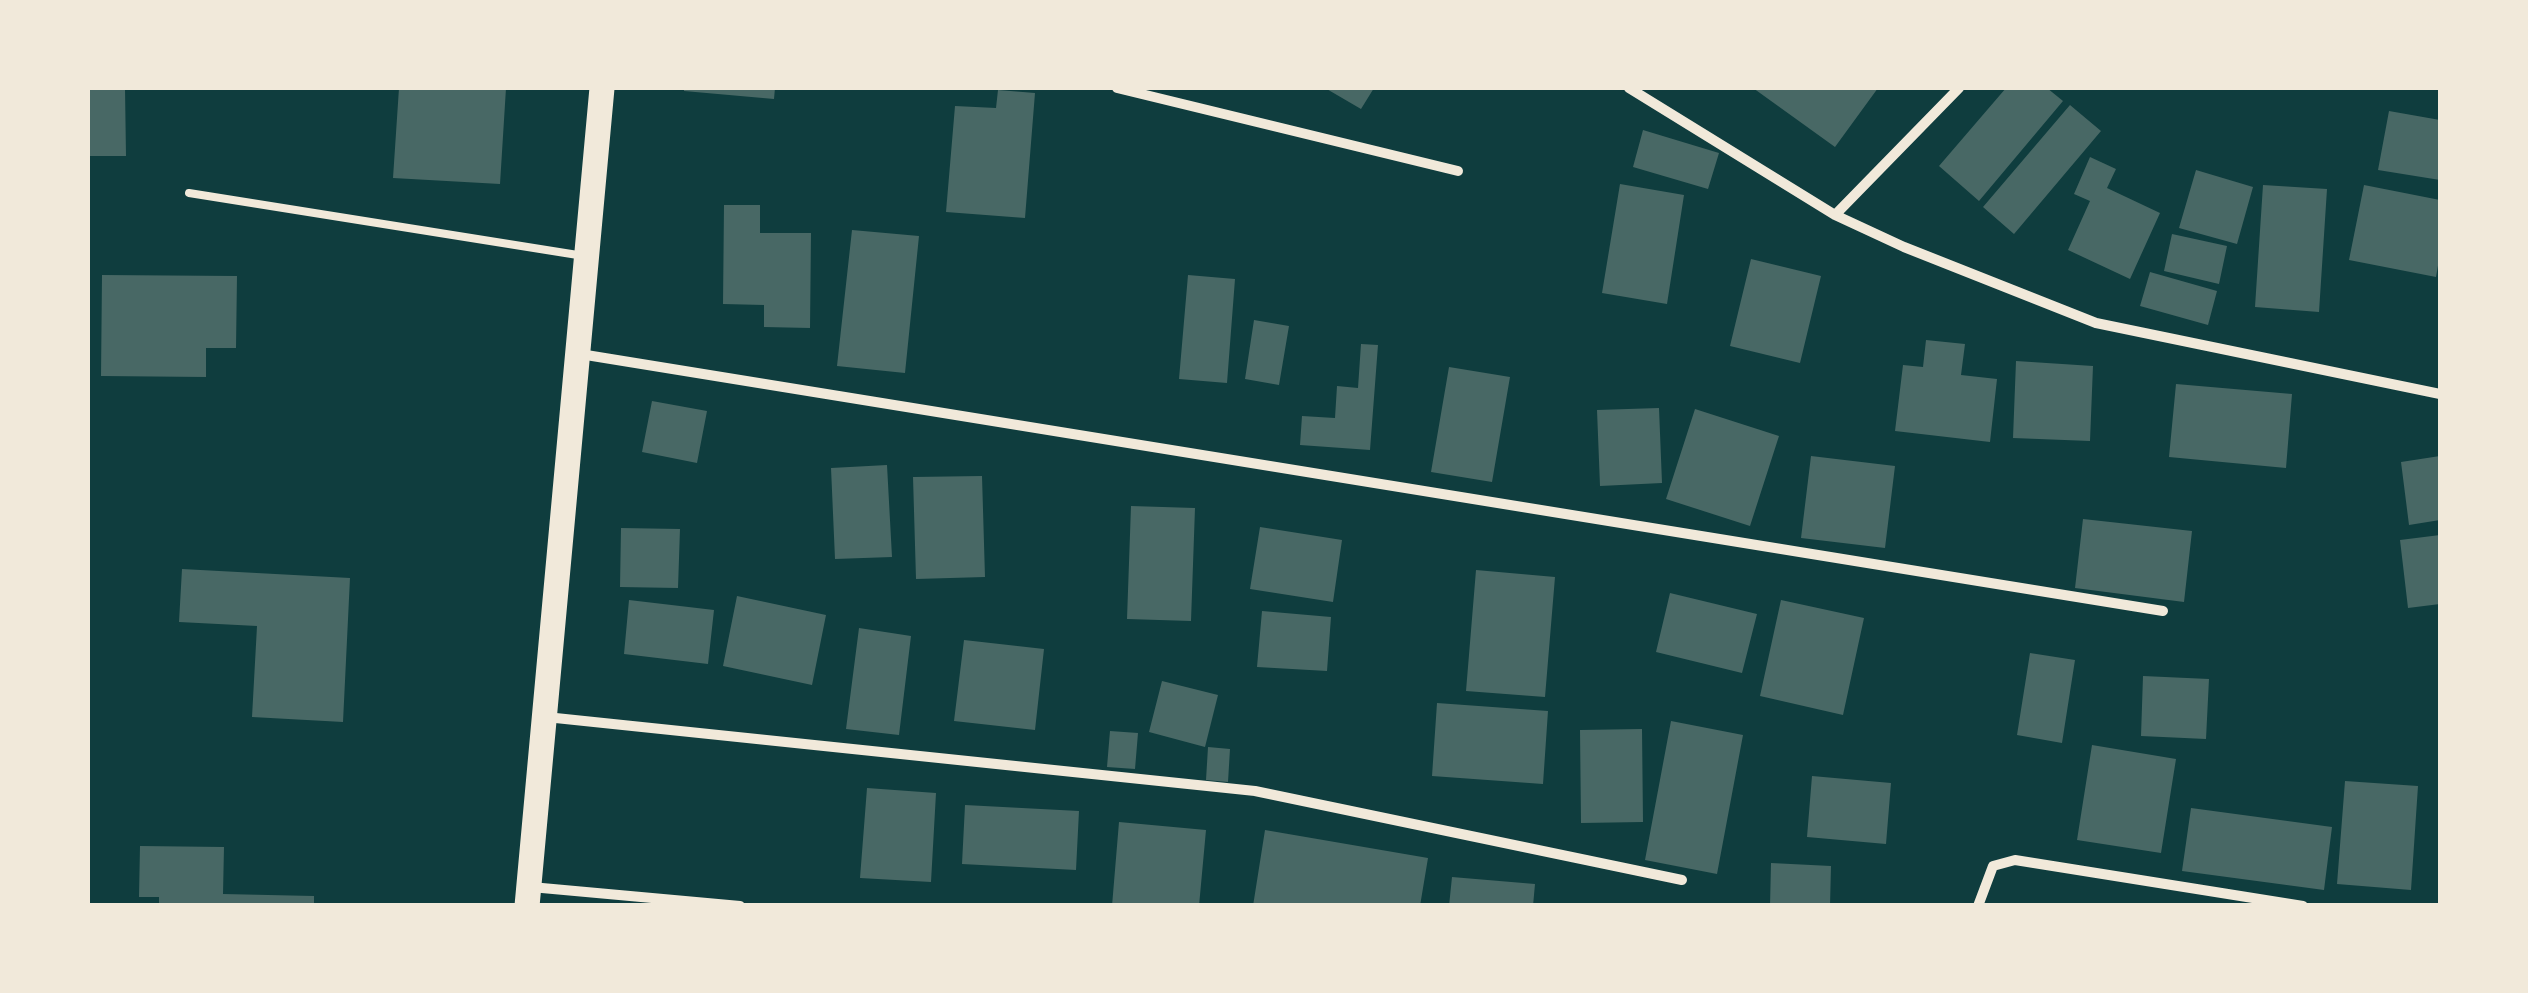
<!DOCTYPE html>
<style>
body{margin:0}
#map{position:relative;width:2528px;height:993px;overflow:hidden;background:#0f3d3e;font-family:Jost,sans-serif}
canvas{display:block}
.frame{position:absolute;inset:0;border:90px solid #f1e9da;pointer-events:none}
</style>
<div id="map">
<canvas width="2528" height="993"></canvas>
<div class="frame"></div>
</div>
<script>
const c = document.querySelector('canvas').getContext('2d');
c.lineJoin = 'round';
function fill(path, color) { c.fillStyle = color; c.fill(path, 'evenodd'); }
const shape = rows => new Path2D(rows.map(r => 'M' + r).join(''));
function strokePath(path, color, width, dash) { c.strokeStyle = color; c.lineWidth = width; c.lineCap = dash ? 'butt' : 'round'; c.setLineDash(dash || []); c.stroke(path); }
fill(shape([
 [88,88,125,88,126,156,88,156],
 [399,88,506,88,500,184,393,178],
 [684,88,775,88,774,99,684,91],
 [1325,88,1374,88,1361,109],
 [1753,88,1878,88,1835,147],
 [2006,88,2047,88,2063,101,1979,201,1939,166],
 [998,90,1035,93,1025,218,946,212,955,106,996,108],
 [2070,105,2101,131,2014,234,1983,207],
 [2389,111,2440,120,2440,180,2378,170],
 [1643,130,1719,153,1708,189,1633,167],
 [2090,157,2116,169,2107,188,2160,213,2130,279,2068,250,2090,201,2074,194],
 [2196,170,2253,187,2237,244,2179,228],
 [1620,184,1684,195,1667,304,1602,293],
 [2263,185,2327,189,2319,312,2255,307],
 [2364,185,2440,200,2440,254,2436,277,2349,260],
 [724,205,760,205,760,233,811,233,810,328,764,327,764,305,723,304],
 [852,230,919,236,905,373,837,366],
 [2172,234,2227,246,2219,284,2164,271],
 [1751,259,1821,276,1800,363,1730,346],
 [2150,272,2217,291,2208,325,2140,306],
 [102,275,237,276,236,348,206,348,206,377,101,376],
 [1188,275,1235,279,1227,383,1179,379],
 [1254,320,1289,326,1279,385,1245,379],
 [1926,340,1965,344,1961,375,1997,379,1990,442,1895,431,1903,365,1923,367],
 [1361,344,1378,345,1370,450,1300,445,1302,416,1335,418,1337,386,1358,388],
 [2016,361,2093,366,2090,441,2013,438],
 [1449,367,1510,377,1492,482,1431,472],
 [2176,384,2292,394,2286,468,2169,457],
 [652,401,707,411,697,463,642,452],
 [1659,408,1662,483,1600,486,1597,410],
 [1695,409,1779,436,1750,526,1666,499],
 [1811,456,1895,466,1885,548,1801,538],
 [2440,456,2440,520,2409,525,2401,462],
 [887,465,892,557,835,559,831,468],
 [982,476,985,577,916,579,913,477],
 [1131,506,1195,508,1191,621,1127,619],
 [2083,519,2192,531,2184,602,2075,588],
 [1260,527,1342,540,1333,602,1250,589],
 [621,528,680,529,678,588,620,587],
 [2440,535,2440,604,2408,608,2400,540],
 [182,569,350,578,343,722,252,717,257,626,179,622],
 [1476,570,1555,577,1545,697,1466,691],
 [1670,593,1757,614,1742,673,1656,652],
 [737,596,826,615,812,685,723,666],
 [629,600,714,610,708,664,624,654],
 [1781,600,1864,618,1843,715,1760,696],
 [1262,611,1331,617,1327,671,1257,667],
 [859,628,911,636,899,735,846,729],
 [964,640,1044,649,1035,730,954,721],
 [2030,653,2075,660,2062,743,2017,735],
 [2143,676,2209,679,2206,739,2141,736],
 [1162,681,1218,695,1205,747,1149,732],
 [1437,703,1548,711,1543,784,1432,776],
 [1671,721,1743,735,1717,874,1645,860],
 [1642,729,1643,822,1581,823,1580,730],
 [1110,731,1138,733,1135,769,1107,767],
 [2092,745,2176,759,2161,853,2077,840],
 [1208,747,1230,749,1228,782,1206,780],
 [1812,776,1891,783,1886,844,1807,837],
 [2345,781,2418,786,2411,890,2337,884],
 [867,788,936,793,931,882,860,878],
 [965,805,1079,811,1076,870,962,864],
 [2191,808,2332,827,2324,890,2182,871],
 [1119,822,1206,830,1199,906,1112,906],
 [1265,830,1428,858,1420,906,1253,906],
 [140,846,224,847,223,894,314,896,314,906,159,906,159,897,139,897],
 [1771,863,1831,866,1830,906,1770,906],
 [1452,877,1535,884,1533,906,1449,906]
]), '#486865');
strokePath(shape([
 [189,193,584,256]
]), '#f1e9da', 8);
strokePath(shape([
 [1117,88,1458,171],
 [1629,88,1835,215,1904,247,2096,323,2440,394],
 [1835,215,1959,88],
 [580,354,2163,611],
 [546,717,1255,791,1682,880],
 [531,887,740,906],
 [1978,906,1993,866,2015,860,2303,906]
]), '#f1e9da', 10);
strokePath(shape([
 [527,906,602,88]
]), '#f1e9da', 25);
</script>
